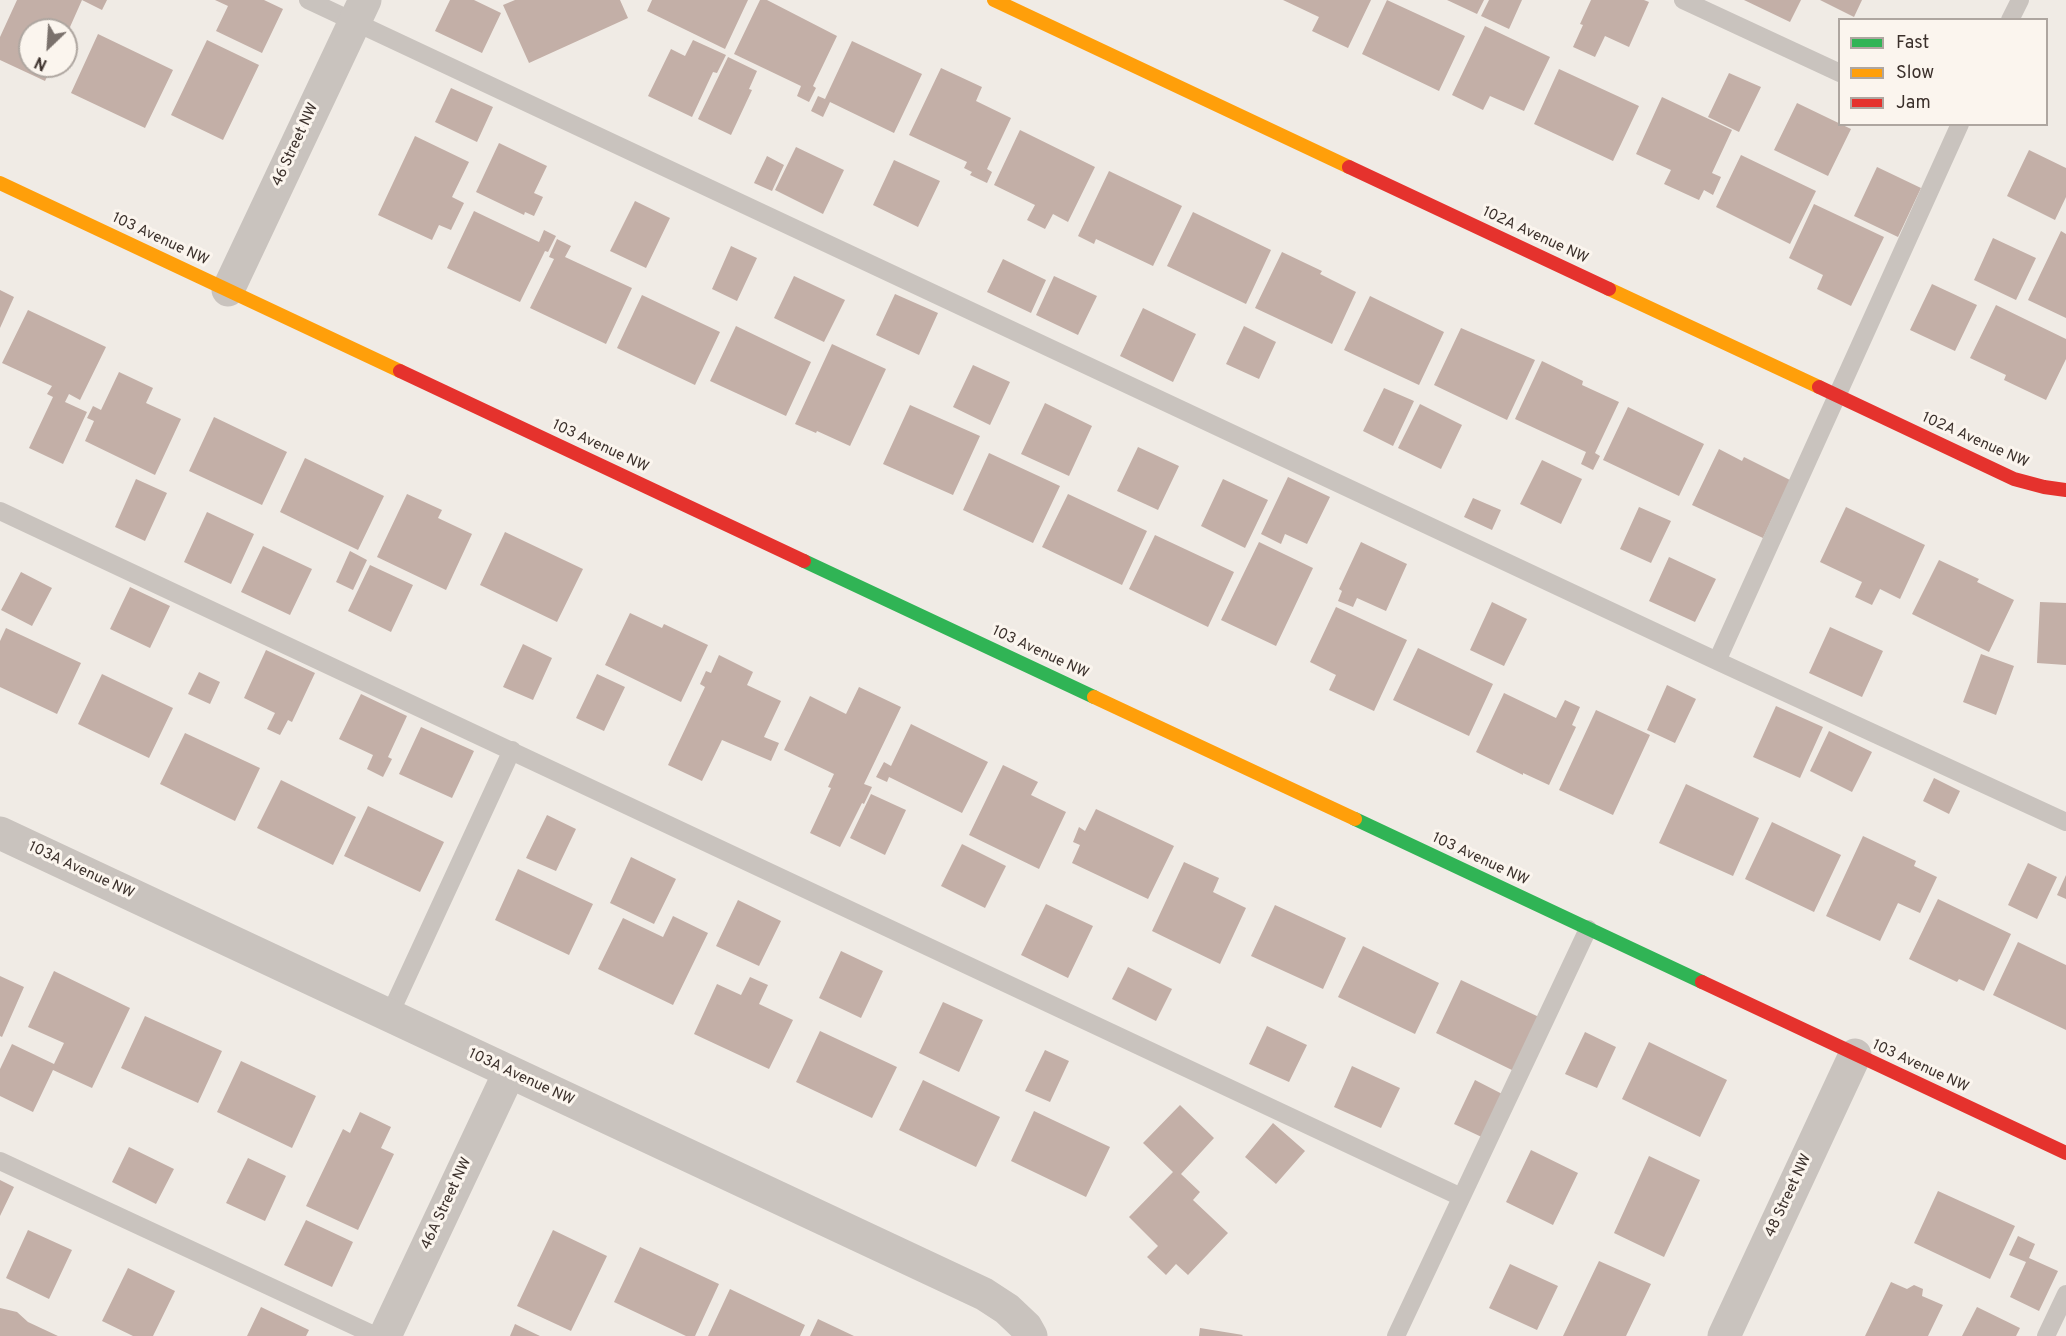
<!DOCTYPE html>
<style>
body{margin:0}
#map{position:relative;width:2066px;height:1336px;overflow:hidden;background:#f0ebe5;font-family:Overpass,sans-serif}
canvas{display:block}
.legend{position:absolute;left:1838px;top:18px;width:210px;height:108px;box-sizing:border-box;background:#fbf5ee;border:2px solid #aea6a0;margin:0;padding:8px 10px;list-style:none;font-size:18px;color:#3b302b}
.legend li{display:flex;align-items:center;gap:12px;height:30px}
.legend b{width:30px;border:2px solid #aea6a0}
.north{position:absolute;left:18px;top:18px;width:60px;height:60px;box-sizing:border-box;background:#fbf5ee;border:2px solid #aea6a0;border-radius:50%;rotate:205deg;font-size:16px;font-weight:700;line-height:24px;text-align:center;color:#3b302b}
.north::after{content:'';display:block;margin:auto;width:21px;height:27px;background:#7a716c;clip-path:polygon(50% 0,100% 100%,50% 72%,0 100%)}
</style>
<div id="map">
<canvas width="2066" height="1336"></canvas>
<ul class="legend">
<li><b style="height:8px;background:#30b455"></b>Fast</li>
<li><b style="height:8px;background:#ff9f0a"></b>Slow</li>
<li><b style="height:8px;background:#e5322d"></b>Jam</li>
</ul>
<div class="north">N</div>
</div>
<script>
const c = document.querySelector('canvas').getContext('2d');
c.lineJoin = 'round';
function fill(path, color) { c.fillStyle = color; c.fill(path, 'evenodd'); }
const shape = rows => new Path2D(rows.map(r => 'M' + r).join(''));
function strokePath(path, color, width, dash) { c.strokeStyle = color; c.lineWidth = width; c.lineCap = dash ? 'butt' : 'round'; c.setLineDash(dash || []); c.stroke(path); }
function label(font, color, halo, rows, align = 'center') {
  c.font = font + ' Overpass,sans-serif'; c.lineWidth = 6; c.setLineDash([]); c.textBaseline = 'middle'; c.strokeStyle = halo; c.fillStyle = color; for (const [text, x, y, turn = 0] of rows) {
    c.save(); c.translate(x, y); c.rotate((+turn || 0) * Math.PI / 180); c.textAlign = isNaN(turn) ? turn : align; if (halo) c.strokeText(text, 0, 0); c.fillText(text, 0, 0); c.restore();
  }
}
fill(shape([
 [17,0,107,0,102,10,82,0,66,36,66,30,30,30,30,66,52,66,45,81,0,60,0,37],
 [215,0,264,0,283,9,262,53,216,31,228,6],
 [450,0,474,0,501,13,482,53,435,31],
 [515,0,620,0,628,18,529,63,503,5],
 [652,0,748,0,725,49,647,11],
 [760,0,767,0,837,36,813,86,816,88,809,102,797,96,801,86,734,54],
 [1283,0,1371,0,1348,48,1312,31,1319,17],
 [1387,0,1465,36,1439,91,1362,54],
 [1447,0,1484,0,1477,14],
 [1489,0,1522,0,1509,29,1481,16],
 [1591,0,1644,0,1649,2,1629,47,1605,36,1595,57,1573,47,1583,25,1580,24],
 [1744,0,1801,0,1790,22],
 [1820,0,1862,0,1854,17],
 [1485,26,1550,57,1524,111,1490,96,1483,110,1452,95],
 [98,34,173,70,145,128,71,93],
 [207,40,259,65,223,140,171,115],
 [693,40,726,55,717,73,713,72,692,117,648,96,671,49,685,56],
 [852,41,922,74,894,133,830,102,823,117,811,111,818,96,825,99],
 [728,57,757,71,749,89,752,90,731,135,698,119],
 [941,68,982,87,976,101,1011,118,987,169,992,172,987,183,970,175,972,172,964,168,967,162,909,135],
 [1559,69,1639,106,1613,161,1534,124],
 [1729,73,1761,87,1739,132,1708,117],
 [451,88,493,107,477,142,435,122],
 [1662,97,1732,130,1712,173,1721,177,1713,195,1704,190,1699,200,1664,184,1671,170,1636,154],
 [1797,103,1851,129,1828,176,1774,150],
 [1020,130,1095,167,1068,222,1053,214,1045,229,1027,220,1035,205,994,185],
 [415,136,469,162,452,197,464,203,451,230,439,225,432,240,378,215],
 [499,143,547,166,534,193,543,197,534,216,525,212,524,215,476,192],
 [796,147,844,170,823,214,775,190],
 [2029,150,2066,168,2066,197,2055,220,2007,196],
 [1741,155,1816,191,1790,244,1716,207],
 [767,156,784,165,772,191,754,183],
 [894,160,940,181,918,227,873,205],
 [1877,167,1921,188,1898,237,1854,216],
 [1109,171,1182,206,1153,266,1096,239,1094,244,1078,236],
 [635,201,670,218,646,268,610,251],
 [1814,204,1884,237,1851,306,1817,289,1823,275,1789,258],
 [474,211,539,242,544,230,556,236,548,252,545,251,520,302,447,268],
 [1193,212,1271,250,1246,304,1167,266],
 [2061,231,2066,234,2066,318,2028,300],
 [1993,238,2036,258,2016,300,1974,280],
 [557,239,571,246,565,257,632,288,606,344,530,308,554,259,549,257],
 [731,246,757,258,737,301,712,289],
 [1282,252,1322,271,1320,274,1356,292,1332,344,1255,308],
 [1003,259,1046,280,1031,313,987,292],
 [794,276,845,300,824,342,774,318],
 [1054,276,1097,296,1078,335,1036,315],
 [1932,284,1977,305,1955,351,1910,330],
 [0,290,14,297,0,328],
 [895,294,938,313,919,355,876,335],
 [642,295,720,332,695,385,617,348],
 [1370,296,1444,332,1419,385,1344,350],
 [1996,305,2066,339,2066,359,2046,400,2004,380,2006,375,1970,358],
 [1143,308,1196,334,1173,382,1120,356],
 [28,310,106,347,80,400,69,394,65,402,87,412,63,464,29,448,53,397,47,394,52,386,2,363],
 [736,326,811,362,786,416,710,381],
 [1244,326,1276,342,1259,379,1226,364],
 [1461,328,1535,360,1507,420,1434,385],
 [832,344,886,369,850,446,817,431,816,433,795,424],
 [1542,361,1583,381,1582,385,1619,402,1595,453,1600,456,1593,470,1581,464,1586,452,1515,419],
 [973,365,1010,382,990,425,953,407],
 [119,372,153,388,146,403,181,419,155,475,85,441,94,421,87,418,93,406,101,410],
 [1384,388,1414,401,1393,446,1363,431],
 [1045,403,1092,426,1069,476,1021,454],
 [1420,404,1462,425,1441,469,1398,448],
 [910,405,980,436,953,495,883,464],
 [1628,407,1704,444,1679,496,1603,460],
 [214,417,287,452,262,505,189,471],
 [1138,447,1179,466,1158,510,1117,491],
 [1719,449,1742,461,1744,457,1790,480,1763,538,1692,505],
 [989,453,1060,486,1033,543,963,510],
 [305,458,384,496,358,550,280,512],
 [1542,460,1582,479,1561,524,1520,504],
 [1288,477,1330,497,1307,544,1285,534,1281,544,1261,534],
 [136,479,167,493,145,541,115,527],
 [1223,479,1268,500,1245,548,1201,526],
 [407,494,442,510,438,518,472,534,446,590,377,557],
 [1068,494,1147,531,1122,585,1042,547],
 [1473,498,1501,510,1492,530,1464,517],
 [1639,507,1671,521,1651,563,1620,549],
 [1846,507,1925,545,1900,599,1880,589,1872,605,1855,597,1862,582,1820,562],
 [207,512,254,534,231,584,184,562],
 [505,532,583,569,557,622,480,585],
 [1155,535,1234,572,1208,627,1129,589],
 [1259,542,1313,568,1276,646,1221,620],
 [1361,542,1407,564,1386,611,1357,598,1353,607,1338,601,1342,591,1339,589],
 [263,546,312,569,290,615,241,592],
 [350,551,367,560,353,590,336,582],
 [1669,557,1716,579,1695,622,1649,601],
 [1939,560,1979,579,1977,582,2014,600,1989,652,1912,614],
 [370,565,413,585,391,632,348,611],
 [21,572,52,588,32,626,1,610],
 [130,587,170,606,150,648,110,629],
 [1492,602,1527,619,1504,666,1470,650],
 [2040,602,2066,603,2066,665,2037,663],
 [1336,607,1407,640,1374,711,1329,690,1336,675,1310,662],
 [630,613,662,628,664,624,708,645,681,702,605,665],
 [1830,627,1883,651,1862,697,1809,673],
 [6,628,81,663,57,714,0,687,0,641],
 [523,644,552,658,533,700,503,687],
 [1418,648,1493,684,1469,736,1393,700],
 [266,650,315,673,292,722,288,720,280,735,267,729,275,713,244,698],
 [1981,654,2014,666,1996,715,1963,702],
 [719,655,753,672,747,685,781,701,764,737,779,743,771,761,722,740,702,781,668,765,705,687,700,684,706,671,711,673],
 [199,672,220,682,210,704,188,694],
 [102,674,173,708,149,758,78,724],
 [597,674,625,687,604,731,576,718],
 [1667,685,1696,699,1675,743,1647,730],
 [859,687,901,707,864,784,872,787,864,804,862,803,840,847,810,833,831,788,828,787,834,774,784,750,810,696,846,714],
 [1504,693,1556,718,1565,700,1580,707,1572,725,1576,727,1549,785,1523,773,1523,775,1476,752],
 [361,694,407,716,388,757,392,759,383,777,367,769,373,755,339,739],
 [1776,706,1823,727,1800,778,1753,757],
 [1596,710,1650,735,1613,815,1559,790],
 [911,724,988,762,962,813,889,777,887,782,876,777,884,762,891,766],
 [421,727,474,751,452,798,399,774],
 [1829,731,1872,752,1852,792,1810,771],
 [185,733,260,768,235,821,160,784],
 [1003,765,1038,782,1031,795,1066,812,1039,869,969,835],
 [1934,778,1960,791,1949,814,1923,801],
 [281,780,356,817,333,865,257,828],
 [1686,784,1759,818,1733,876,1659,843],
 [871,794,906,810,885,855,850,838],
 [368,806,444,842,420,892,344,856],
 [1096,809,1174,846,1148,899,1072,863,1080,845,1073,842,1079,827,1085,831],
 [547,815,576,829,556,871,526,858],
 [1772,822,1841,855,1814,912,1745,879],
 [1863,836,1916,861,1914,866,1937,877,1920,913,1898,903,1880,941,1826,916],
 [962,844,1006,866,985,908,941,886],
 [631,857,676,879,654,924,610,903],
 [1184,862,1219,878,1213,892,1246,908,1220,964,1152,931],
 [2028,863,2057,877,2037,919,2008,905],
 [518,869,593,904,569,955,495,920],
 [2066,875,2066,899,2057,895],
 [1938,899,2011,934,1984,991,1959,979,1957,982,1909,959],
 [738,900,781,921,759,966,716,946],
 [1046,904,1093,926,1068,978,1021,955],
 [1275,905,1346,938,1323,989,1251,956],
 [673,916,708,933,673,1005,598,969,623,918,663,937],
 [2018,942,2066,965,2066,1030,1993,995],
 [1363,946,1439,983,1415,1034,1338,997],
 [841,951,883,971,861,1018,819,998],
 [1128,967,1172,989,1156,1021,1112,999],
 [54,971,130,1008,92,1088,53,1070,33,1112,0,1096,0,1069,12,1044,54,1064,64,1043,28,1027],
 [0,976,24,987,2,1037,0,1036],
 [750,977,768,985,759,1004,793,1020,769,1069,694,1034,717,984,741,995],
 [1461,980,1539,1017,1514,1071,1436,1033],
 [943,1002,983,1020,959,1072,919,1053],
 [145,1016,222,1051,198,1103,121,1068],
 [1267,1026,1307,1045,1289,1082,1249,1064],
 [820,1031,897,1067,872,1118,796,1082],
 [1585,1032,1616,1047,1597,1088,1565,1074],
 [1649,1042,1727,1080,1700,1137,1622,1099],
 [1045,1050,1069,1061,1050,1102,1025,1091],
 [241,1061,316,1096,292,1148,217,1112],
 [1352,1066,1400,1088,1381,1128,1334,1107],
 [923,1080,1000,1117,976,1167,899,1130],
 [1475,1080,1508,1097,1488,1140,1454,1124],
 [1180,1105,1214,1138,1181,1174,1200,1192,1193,1200,1228,1233,1188,1275,1176,1264,1166,1275,1147,1257,1158,1246,1129,1217,1173,1172,1143,1143],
 [1034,1111,1110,1147,1086,1197,1011,1161],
 [360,1112,391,1127,381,1148,394,1154,358,1230,306,1206,343,1129,350,1133],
 [1273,1123,1305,1151,1276,1184,1245,1157],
 [129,1147,174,1169,156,1204,112,1182],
 [1531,1150,1578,1173,1553,1225,1506,1202],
 [1649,1156,1700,1180,1664,1257,1614,1233],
 [248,1158,286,1176,265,1221,226,1203],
 [0,1180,14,1187,0,1216],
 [1938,1191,2015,1226,1990,1279,1914,1243],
 [306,1220,353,1242,332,1287,284,1265],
 [28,1230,72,1250,49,1299,6,1278],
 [553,1230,607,1256,571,1331,517,1306],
 [2018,1236,2035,1244,2029,1258,2058,1271,2039,1311,2010,1297,2026,1262,2009,1255],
 [640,1247,719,1284,695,1336,686,1336,614,1302],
 [1599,1261,1651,1284,1626,1336,1563,1336],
 [1510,1264,1558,1286,1537,1330,1489,1308],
 [128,1268,175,1291,153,1336,133,1336,102,1321],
 [1891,1282,1907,1289,1914,1285,1923,1289,1922,1296,1943,1305,1928,1336,1865,1336],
 [730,1289,805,1325,800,1336,708,1336],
 [261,1307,309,1330,306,1336,247,1336],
 [1977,1307,2020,1328,2016,1336,1962,1336],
 [0,1308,17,1312,28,1322,58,1336,0,1336],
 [818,1319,854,1336,810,1336],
 [515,1324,540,1336,510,1336],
 [1200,1328,1243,1335,1242,1336,1199,1336]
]), '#c3afa7');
strokePath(shape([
 [308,0,1717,661,2066,822],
 [1683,0,1840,73],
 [2010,20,2020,0],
 [0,511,1461,1197],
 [1717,661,1960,124],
 [389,1016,512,750],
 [0,1161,376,1336],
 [1396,1336,1588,929],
 [2046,1336,2066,1294]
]), '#c9c3be', 18);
strokePath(shape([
 [228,290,365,0],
 [0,833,984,1294,1007,1309,1026,1327,1031,1336],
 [385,1336,509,1073],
 [1724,1336,1855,1055]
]), '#c9c3be', 33);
strokePath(shape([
 [804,561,1094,697],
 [1355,819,1702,982]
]), '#30b455', 14);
strokePath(shape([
 [994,0,1349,167],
 [0,183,400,371],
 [1609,289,1819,387],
 [1094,697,1355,819]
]), '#ff9f0a', 14);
strokePath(shape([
 [1349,167,1609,289],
 [400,371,804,561],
 [1819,387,2014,479,2044,487,2066,490],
 [1702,982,2066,1153]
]), '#e5322d', 14);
label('15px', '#3b302b', '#fbf5ee', [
 ["46 Street NW",296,145,-65],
 ["102A Avenue NW",1535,236,25],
 ["103 Avenue NW",160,240,25],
 ["102A Avenue NW",1975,441,24],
 ["103 Avenue NW",600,447,25],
 ["103 Avenue NW",1040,653,25],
 ["103 Avenue NW",1480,860,25],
 ["103A Avenue NW",81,871,25],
 ["103 Avenue NW",1920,1067,25],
 ["103A Avenue NW",521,1078,25],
 ["48 Street NW",1789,1196,-65],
 ["46A Street NW",447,1204,-65]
]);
</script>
